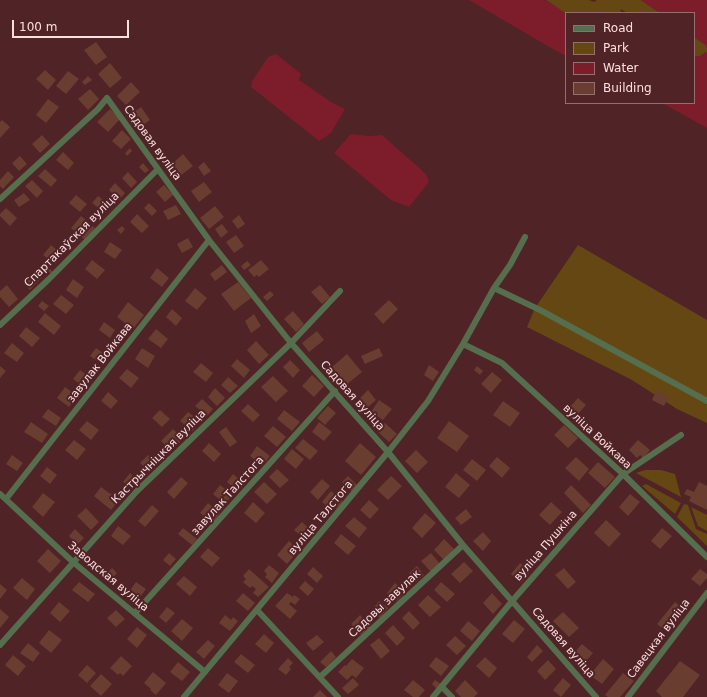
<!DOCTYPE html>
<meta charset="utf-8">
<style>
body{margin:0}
#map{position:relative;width:707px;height:697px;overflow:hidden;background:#502326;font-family:"DejaVu Sans",sans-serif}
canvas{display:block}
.legend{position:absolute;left:565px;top:12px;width:130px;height:92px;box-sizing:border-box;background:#502326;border:1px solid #956e70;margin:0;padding:5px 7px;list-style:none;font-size:12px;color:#fddfdf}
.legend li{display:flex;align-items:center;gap:8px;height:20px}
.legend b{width:20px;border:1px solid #956e70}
.scale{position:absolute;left:12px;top:20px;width:117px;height:18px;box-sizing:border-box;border:2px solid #fddfdf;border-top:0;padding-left:5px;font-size:12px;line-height:14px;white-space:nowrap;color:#fddfdf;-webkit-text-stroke:3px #502326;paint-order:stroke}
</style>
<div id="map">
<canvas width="707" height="697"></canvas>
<ul class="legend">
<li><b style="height:5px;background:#556e4d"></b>Road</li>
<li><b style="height:11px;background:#654713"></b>Park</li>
<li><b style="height:11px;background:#7d1c2a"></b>Water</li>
<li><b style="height:11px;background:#693d2f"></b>Building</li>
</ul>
<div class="scale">100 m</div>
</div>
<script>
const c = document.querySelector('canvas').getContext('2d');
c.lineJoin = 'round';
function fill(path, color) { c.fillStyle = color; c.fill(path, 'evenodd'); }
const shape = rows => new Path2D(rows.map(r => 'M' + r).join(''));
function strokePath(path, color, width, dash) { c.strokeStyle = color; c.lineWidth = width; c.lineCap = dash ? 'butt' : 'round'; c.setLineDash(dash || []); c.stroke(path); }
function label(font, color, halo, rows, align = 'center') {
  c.font = font + ' "DejaVu Sans",sans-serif'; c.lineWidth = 4; c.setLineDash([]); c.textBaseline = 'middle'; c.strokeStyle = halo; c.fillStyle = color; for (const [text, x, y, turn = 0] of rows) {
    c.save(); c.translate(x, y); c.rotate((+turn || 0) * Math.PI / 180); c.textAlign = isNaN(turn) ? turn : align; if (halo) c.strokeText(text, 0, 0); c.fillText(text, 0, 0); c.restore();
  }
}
fill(shape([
 [546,0,589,0,594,2,597,0,641,0,660,13,628,13,620,9,622,13,566,13,566,14],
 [694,37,706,45,707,47,707,52,700,56,694,56],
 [578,245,707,320,707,423,677,409,632,380,527,327,535,308],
 [645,470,661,470,675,474,681,497,636,473],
 [646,484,681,503,675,514,642,486],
 [684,504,688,505,696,529,707,534,707,546,677,517],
 [691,507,707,515,707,531,698,526]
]), '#654713');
fill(shape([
 [469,0,545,0,551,3,566,14,566,56,551,48],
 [641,0,707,0,707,47,706,45,694,37,694,13,660,13],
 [707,52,707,128,662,103,694,103,694,56,700,56],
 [276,54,301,74,299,80,331,102,345,109,331,133,319,141,251,87,252,81,268,57],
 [351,134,369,136,382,135,426,174,429,182,409,207,391,200,334,153]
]), '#7d1c2a');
fill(shape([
 [96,42,107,57,96,65,84,50],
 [110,63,122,78,110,88,98,74],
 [45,70,56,80,48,90,36,79],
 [68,71,79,79,66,94,56,86],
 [88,76,92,80,85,85,82,82],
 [131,82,140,92,126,105,117,96],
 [90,89,99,99,88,110,78,99],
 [48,99,59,107,46,123,36,115],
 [141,107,150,120,139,128,130,115],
 [110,109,120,119,108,132,97,122],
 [2,120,10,127,0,138,0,122],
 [122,130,131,139,121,149,112,141],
 [42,135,50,144,40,153,32,144],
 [130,148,132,151,127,156,125,153],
 [63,152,74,163,68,170,56,160],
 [183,154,193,166,180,176,171,165],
 [20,156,27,164,19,171,12,163],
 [204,162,211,171,204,176,198,167],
 [143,163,149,170,145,173,139,167],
 [45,169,57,180,51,187,38,176],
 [8,171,14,177,3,189,0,186,0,180],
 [128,172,137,182,131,188,122,178],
 [32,180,43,191,37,198,25,186],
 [204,182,212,192,199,202,191,191],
 [115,183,125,193,119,200,109,190],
 [164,185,173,195,165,202,156,192],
 [24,193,30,200,19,207,14,200],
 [76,195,87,204,80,212,69,203],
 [98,196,111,206,105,213,92,203],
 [149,203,157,211,152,216,144,208],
 [176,205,181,214,168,220,163,211],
 [215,206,224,217,209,229,200,218],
 [6,208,17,218,10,226,0,216,0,214],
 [137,214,149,226,142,233,130,222],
 [239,215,245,224,238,229,232,221],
 [81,216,95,228,85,240,71,228],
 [222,224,228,232,221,238,215,229],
 [122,226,125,229,121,234,117,230],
 [236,235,244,246,234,253,226,242],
 [188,238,193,247,182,253,177,244],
 [110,242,122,250,115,259,104,252],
 [51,245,63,255,55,264,43,255],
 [92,260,105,270,97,279,85,269],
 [261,260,269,269,259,277,257,275,254,277,248,270],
 [247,261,251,265,244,270,241,266],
 [44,263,53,272,51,274,42,265],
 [222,265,227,272,215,281,210,274],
 [157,268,169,278,162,287,150,278],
 [36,271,42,277,30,290,24,284],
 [73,279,84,287,77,298,66,290],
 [238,282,251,298,234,311,221,294],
 [7,285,18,299,9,307,0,297,0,291],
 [320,285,330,297,322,304,311,292],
 [195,288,207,298,197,310,185,301],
 [270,291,274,295,267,301,263,297],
 [61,295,74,305,66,314,53,304],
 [389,300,398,309,383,324,374,314],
 [42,301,49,306,44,311,38,306],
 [128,302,144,315,133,329,117,317],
 [172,309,182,318,176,326,166,317],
 [293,311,304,324,296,332,284,319],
 [45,313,61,326,54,335,38,322],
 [254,314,261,326,251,333,245,321],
 [104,322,115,330,110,338,99,330],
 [26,327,40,338,32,347,19,336],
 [156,329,168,339,161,348,148,339],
 [120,331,126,336,117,348,110,343],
 [317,331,324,340,309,352,302,343],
 [256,341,269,355,259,364,247,350],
 [12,343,24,353,17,362,4,353],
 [96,348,107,356,102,364,90,356],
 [142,348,155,356,148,368,135,359],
 [379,348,383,356,365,364,361,356],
 [347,354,362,372,346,385,332,367],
 [237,359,250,370,244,378,231,366],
 [290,360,300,370,293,378,283,367],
 [201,363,213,373,206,382,193,372],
 [429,365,439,372,433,381,424,375],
 [0,366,6,371,0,378],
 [477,366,483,371,480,375,474,370],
 [127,369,139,378,131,388,119,378],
 [80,370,92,379,85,388,73,379],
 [492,372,502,380,491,393,481,384],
 [312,375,324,386,314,397,302,386],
 [273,376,288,391,276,402,261,387],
 [228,377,238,386,230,393,221,385],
 [65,387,77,396,69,407,57,398],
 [215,388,225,398,217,406,208,397],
 [368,390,376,400,367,408,359,399],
 [656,391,669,397,664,406,652,400],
 [108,392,118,401,111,409,101,401],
 [578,398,586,405,577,415,569,408],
 [202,399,213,409,207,416,195,406],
 [379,400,392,409,383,420,371,412],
 [503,401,520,413,510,427,493,415],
 [248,404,260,415,253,422,241,411],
 [328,406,336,413,325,425,317,418],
 [48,409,61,418,56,426,42,417],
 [160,410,170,419,162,427,152,418],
 [284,410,300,422,292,431,277,419],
 [188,412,200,421,193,431,180,421],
 [87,421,99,430,91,440,79,430],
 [449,421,469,436,457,452,437,438],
 [31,422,48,434,42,443,24,432],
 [319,422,332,432,324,441,312,432],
 [385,423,397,434,389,442,377,431],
 [564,425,578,438,568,448,554,435],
 [273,426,286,437,277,447,264,436],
 [226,427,237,442,230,447,219,432],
 [173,429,183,439,171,451,161,441],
 [303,439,318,451,310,460,295,448],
 [74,440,86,449,77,460,65,450],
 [638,440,650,450,643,458,640,455,637,458,629,450],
 [209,443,221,454,214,462,202,451],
 [360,443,376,457,361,475,345,461],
 [257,446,270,456,262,466,250,456],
 [292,449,304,459,296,469,284,459],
 [416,450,428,462,417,473,405,461],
 [12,455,23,463,17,471,6,464],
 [148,455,158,464,150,472,140,463],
 [497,457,510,468,502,478,489,466],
 [576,457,589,469,579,481,565,468],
 [472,459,486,470,477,481,463,470],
 [598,462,615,477,605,488,588,473],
 [47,467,57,475,50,484,40,476],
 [277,469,289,480,280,488,269,477],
 [130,473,137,481,133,489,123,482],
 [456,473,470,485,459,498,445,487],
 [233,474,245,484,238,492,227,482],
 [348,476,357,485,352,492,342,482],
 [391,476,402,486,388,500,377,490],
 [181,477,188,483,174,499,167,492],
 [322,479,330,486,318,500,310,492],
 [264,482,277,494,267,504,254,492],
 [699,482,707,486,707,510,689,501,691,497,684,494,687,489,694,492],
 [220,485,233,495,225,504,213,494],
 [571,485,591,505,583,513,564,493],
 [101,487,119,500,111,510,94,496],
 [331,491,343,502,336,509,330,503,327,506,322,502],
 [43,493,55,502,43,517,32,507],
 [630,494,640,502,628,516,619,507],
 [369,500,379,509,370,519,360,510],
 [253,502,265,513,256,523,244,513],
 [551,502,562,512,550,525,539,515],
 [208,503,220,513,213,523,200,513],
 [152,505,159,511,145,527,138,521],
 [86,508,99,522,91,530,77,516],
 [466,509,472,517,461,525,455,518],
 [425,513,436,523,422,538,412,528],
 [354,517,367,528,359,538,345,526],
 [606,520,621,534,609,547,594,533],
 [302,522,314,533,307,541,294,530],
 [118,526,131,536,123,545,111,536],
 [183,528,197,539,192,545,178,534],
 [662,528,672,536,660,549,651,541],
 [75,529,84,538,77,545,69,536],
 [483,532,491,541,483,551,473,541],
 [341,534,356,546,348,555,334,543],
 [444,539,454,549,444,560,434,550],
 [289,541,299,550,287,564,277,555],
 [208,548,220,558,212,567,200,557],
 [48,549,61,561,50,573,37,561],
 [169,553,176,559,170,566,163,560],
 [431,553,440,564,431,572,421,561],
 [464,562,473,571,460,583,451,574],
 [520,563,530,572,521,583,511,574],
 [269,565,279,573,272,583,265,577,267,574,264,571],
 [417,566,424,575,416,582,409,573],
 [313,567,323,576,317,583,307,574],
 [112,568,117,573,108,583,103,578],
 [564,568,576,582,568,589,555,575],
 [249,569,269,587,258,597,253,593,256,589,252,586,250,588,243,582,246,579,243,576],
 [700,569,707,574,707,578,700,586,691,579],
 [184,576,197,587,190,596,176,584],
 [22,578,35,589,27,600,13,588],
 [305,581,314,589,308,596,299,588],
 [79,582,95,594,88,602,72,590],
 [136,582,146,589,138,600,128,593],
 [441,582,455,594,447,602,434,590],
 [395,583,405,592,397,601,387,593],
 [0,584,7,590,0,599],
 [243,593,255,603,248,611,236,601],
 [287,593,293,597,294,595,300,599,295,605,291,602,289,604,297,611,290,619,275,606],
 [492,593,502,604,493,614,483,603],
 [428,595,441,607,430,617,418,605],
 [379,601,388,608,380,618,371,611],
 [59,602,70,611,60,622,50,613],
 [675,602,685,610,668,633,657,624],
 [167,607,175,613,166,623,159,617],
 [0,609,9,617,0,628],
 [116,610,125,619,116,627,107,618],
 [409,611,420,623,413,630,402,618],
 [563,612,579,628,569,637,553,621],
 [225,615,231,620,233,617,238,621,230,631,219,623],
 [360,615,371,627,361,635,351,624],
 [182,619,193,628,182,641,171,631],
 [514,620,525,629,513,643,502,634],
 [468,621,480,631,472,641,460,631],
 [393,625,405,638,397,646,385,633],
 [137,627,147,635,137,648,127,639],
 [49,630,62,640,51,653,39,643],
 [264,634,274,643,266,653,255,644],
 [317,635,324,642,313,651,306,643],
 [455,636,466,646,457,655,446,645],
 [379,638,390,651,381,659,370,645],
 [208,640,215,646,204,659,196,652],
 [28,643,40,653,33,662,20,653],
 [582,644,593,653,582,666,571,656],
 [537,645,543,651,532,662,527,657],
 [331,651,336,657,326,667,320,662],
 [241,654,255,665,248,673,234,662],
 [13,655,26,666,18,676,5,665],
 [121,656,132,666,123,676,120,673,118,675,110,668],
 [436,657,449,666,441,676,429,666],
 [485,657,497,668,489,678,476,666],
 [288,658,293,663,289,667,291,669,286,675,278,669],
 [352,659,364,668,356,678,352,675,347,680,338,672,345,665,346,666],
 [603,659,614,669,602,684,590,675],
 [548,660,556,669,545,680,537,671],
 [680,661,700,675,683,697,662,697,656,691],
 [178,662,190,672,182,681,170,672],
 [87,665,96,673,87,683,78,675],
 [153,672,166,683,156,695,150,690,151,689,144,683],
 [227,673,238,681,229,693,218,685],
 [623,673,634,681,620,697,608,697,605,695],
 [101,674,112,684,101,696,90,686],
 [353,678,359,685,348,694,342,688],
 [563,678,571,685,561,697,553,690],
 [413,680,425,690,419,697,413,697,404,690],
 [435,680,441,684,437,689,432,684],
 [465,680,478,693,474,697,461,697,455,691],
 [320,690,327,697,313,697]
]), '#693d2f');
strokePath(shape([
 [0,199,98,109,107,98,209,240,291,343,388,452,463,545,596,697],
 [494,288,540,310,707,401],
 [0,325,49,279,158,169],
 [463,344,502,363,623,474,707,557],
 [0,494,73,562,205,672],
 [6,499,209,240],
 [257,610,338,697],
 [135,613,335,391],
 [0,645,137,491,291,343,340,291],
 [320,677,463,545],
 [442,687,452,697],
 [184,697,388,452,428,401,463,344,494,288,510,265,525,237],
 [433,697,513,600,623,474,681,435],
 [628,697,707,593]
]), '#556e4d', 6);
label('11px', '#fddfdf', '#502326', [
 ["Садовая вуліца",152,143,54],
 ["Спартакаўская вуліца",72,240,-45],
 ["завулак Войкава",100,363,-52],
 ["Садовая вуліца",352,396,48],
 ["вуліца Войкава",597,437,43],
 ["Кастрычніцкая вуліца",159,457,-45],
 ["завулак Талстога",228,496,-48],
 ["вуліца Талстога",321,518,-50],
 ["вуліца Пушкіна",546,546,-49],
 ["Заводская вуліца",108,577,40],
 ["Садовы завулак",385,604,-43],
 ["Савецкая вуліца",659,639,-53],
 ["Садовая вуліца",563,643,49]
]);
</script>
